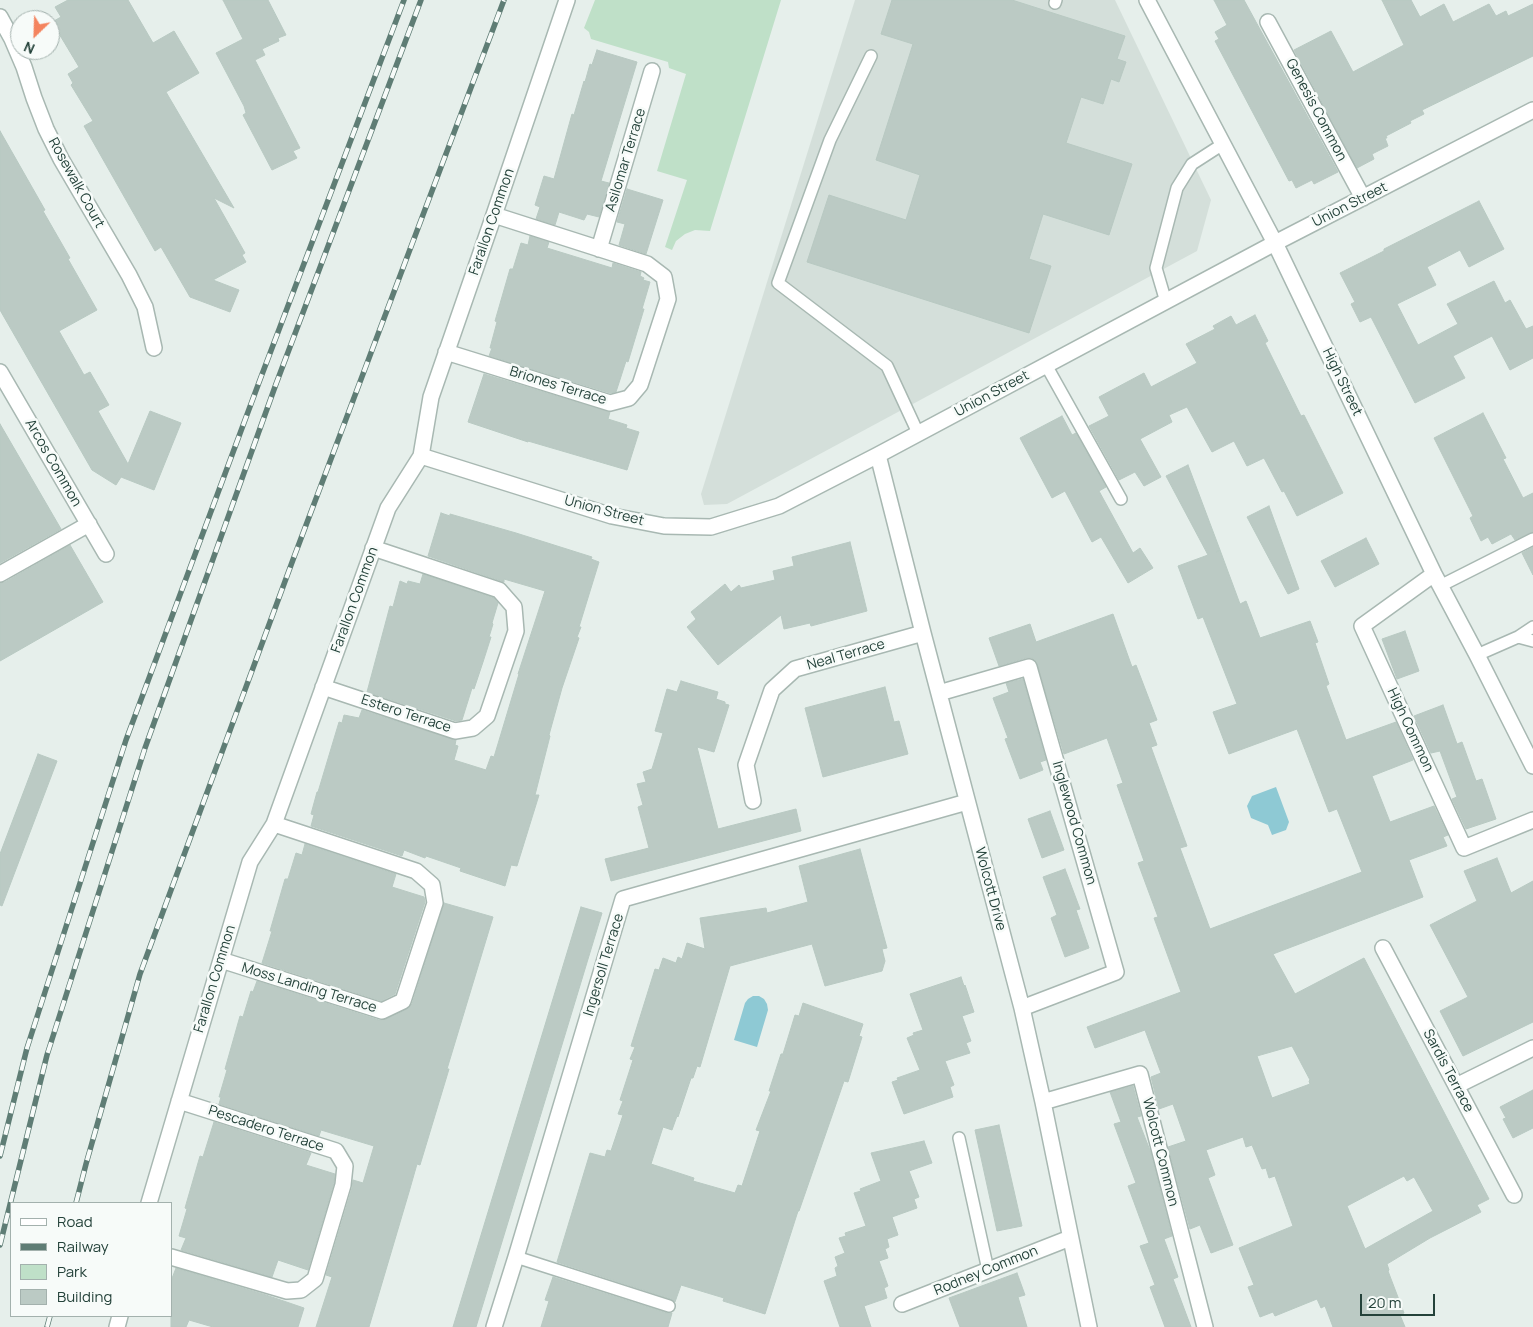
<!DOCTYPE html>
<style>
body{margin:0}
#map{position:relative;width:1533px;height:1327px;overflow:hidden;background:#e6efeb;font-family:Manrope,sans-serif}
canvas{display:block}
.legend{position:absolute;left:10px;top:1202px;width:162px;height:115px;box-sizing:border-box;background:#f7fbf9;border:1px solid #a3b1ad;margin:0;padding:6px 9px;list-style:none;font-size:15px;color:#24423a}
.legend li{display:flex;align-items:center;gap:10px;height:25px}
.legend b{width:25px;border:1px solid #a3b1ad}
.north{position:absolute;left:10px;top:10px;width:50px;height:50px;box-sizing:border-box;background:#f7fbf9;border:1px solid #a3b1ad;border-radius:50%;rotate:204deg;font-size:14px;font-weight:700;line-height:20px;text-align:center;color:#24423a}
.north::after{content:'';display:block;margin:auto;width:18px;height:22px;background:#f4845f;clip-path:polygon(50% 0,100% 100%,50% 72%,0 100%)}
.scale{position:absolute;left:1360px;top:1294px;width:75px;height:22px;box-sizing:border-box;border:2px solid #24423a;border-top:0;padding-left:6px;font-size:15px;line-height:18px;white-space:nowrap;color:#24423a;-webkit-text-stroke:4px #f7fbf9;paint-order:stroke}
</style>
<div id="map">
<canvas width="1533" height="1327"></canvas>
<ul class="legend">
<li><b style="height:6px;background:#fff"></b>Road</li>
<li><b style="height:6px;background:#5f7d75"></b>Railway</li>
<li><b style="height:14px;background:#bfe0c8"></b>Park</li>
<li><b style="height:14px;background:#bbcac4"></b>Building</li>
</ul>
<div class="north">N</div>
<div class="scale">20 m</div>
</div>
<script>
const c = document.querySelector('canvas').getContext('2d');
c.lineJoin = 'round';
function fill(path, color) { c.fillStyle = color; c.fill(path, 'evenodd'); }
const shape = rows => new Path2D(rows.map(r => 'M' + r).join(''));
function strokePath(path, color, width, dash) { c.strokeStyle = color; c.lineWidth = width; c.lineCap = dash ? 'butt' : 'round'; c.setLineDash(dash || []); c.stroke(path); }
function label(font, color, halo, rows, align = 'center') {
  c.font = font + ' Manrope,sans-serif'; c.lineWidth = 5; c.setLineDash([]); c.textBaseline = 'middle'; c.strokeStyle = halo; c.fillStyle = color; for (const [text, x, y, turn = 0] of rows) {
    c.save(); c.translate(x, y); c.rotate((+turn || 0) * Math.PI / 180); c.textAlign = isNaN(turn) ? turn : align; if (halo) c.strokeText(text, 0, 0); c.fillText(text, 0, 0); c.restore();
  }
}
fill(shape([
 [855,0,1115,0,1211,200,1197,251,727,504,704,505,701,494]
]), '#d4dfda');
fill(shape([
 [595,0,781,0,710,231,695,230,685,234,676,241,672,250,665,247,687,180,657,171,686,74,669,68,668,62,591,39,589,32,584,28]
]), '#bfe0c8');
fill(shape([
 [1276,787,1289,822,1286,830,1272,835,1268,825,1251,818,1247,806,1252,796],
 [753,996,759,996,764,999,767,1004,768,1010,757,1047,734,1040,745,1003,748,999]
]), '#8ec9d4');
const building = shape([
 [68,0,128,0,153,43,174,31,199,73,166,92,234,208,214,198,245,253,242,255,246,262,213,280,239,290,230,312,190,297,161,247,155,251,84,126,93,121,71,85,73,83,68,74,79,67,52,22,61,17,55,7,68,0],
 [223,0,268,0,286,35,278,38,279,41,262,49,265,55,255,60,300,148,293,151,297,158,272,170,243,115,246,113,244,106,216,53,243,39,223,0],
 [892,0,1012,0,1125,36,1117,59,1126,62,1119,82,1111,79,1103,104,1081,97,1066,143,1132,164,1109,235,1043,214,1029,259,1051,266,1029,333,807,262,829,195,906,220,920,175,876,160,913,44,881,34,892,0],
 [1214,0,1244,0,1338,172,1314,184,1312,180,1296,188,1292,180,1289,181,1215,41,1219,39,1215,32,1227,25,1214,0],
 [1382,0,1411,0,1420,17,1444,4,1453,22,1489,4,1496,16,1506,11,1508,16,1533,4,1533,56,1422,110,1424,114,1410,121,1411,123,1386,136,1387,138,1385,138,1388,146,1372,154,1374,159,1357,168,1294,50,1331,31,1353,72,1404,45,1382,0],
 [597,50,637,62,601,181,609,183,599,217,587,214,584,220,559,212,555,225,536,219,540,207,535,205,544,176,554,179,572,114,574,115,584,81,585,82,590,64,592,65,597,50],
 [0,131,45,210,43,211,70,258,68,259,97,310,59,331,84,375,90,372,109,405,98,411,128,464,150,411,181,423,154,490,121,477,116,485,92,470,0,310,0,131],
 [627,189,663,200,646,254,619,245,625,224,617,222,627,189],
 [1479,201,1504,249,1469,267,1460,250,1427,267,1436,285,1397,304,1418,345,1458,324,1447,304,1494,281,1505,303,1510,300,1526,329,1533,326,1533,358,1510,370,1492,336,1453,356,1465,378,1415,403,1371,317,1360,322,1351,304,1355,302,1340,273,1384,251,1384,249,1479,201],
 [530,236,549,242,547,248,612,268,613,263,641,272,640,276,644,278,643,280,650,282,642,309,644,309,628,362,626,361,616,392,610,393,489,356,492,348,490,348,497,322,495,321,510,269,513,269,521,243,528,245,530,236],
 [1255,315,1268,341,1265,343,1301,416,1304,415,1343,493,1297,516,1284,491,1282,492,1264,458,1247,466,1234,441,1212,452,1187,407,1169,415,1172,422,1140,439,1161,477,1144,486,1135,472,1119,480,1089,426,1109,416,1099,397,1144,373,1151,387,1197,363,1186,344,1215,329,1213,326,1231,316,1236,325,1255,315],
 [484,374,610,412,608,419,627,425,626,428,639,432,627,470,528,441,528,442,468,422,484,374],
 [1483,413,1506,458,1503,459,1523,498,1533,493,1533,532,1515,540,1511,534,1492,544,1488,537,1481,541,1470,518,1473,516,1434,438,1483,413],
 [1062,416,1072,435,1076,433,1106,487,1099,491,1133,553,1140,548,1153,568,1128,583,1101,537,1092,542,1065,491,1052,498,1020,438,1062,416],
 [0,424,61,529,0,563,0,424],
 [1188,465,1220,550,1216,552,1220,550,1240,604,1246,601,1260,638,1310,621,1318,642,1315,643,1329,684,1326,686,1346,740,1396,722,1413,760,1372,776,1390,822,1434,806,1448,835,1443,837,1447,846,1409,860,1423,897,1273,954,1295,994,1364,958,1489,1199,1477,1205,1481,1212,1430,1238,1387,1264,1389,1270,1388,1271,1404,1313,1400,1315,1405,1327,1333,1327,1325,1306,1321,1308,1317,1299,1275,1316,1273,1312,1260,1317,1248,1287,1254,1285,1239,1248,1293,1226,1275,1176,1269,1178,1266,1168,1262,1169,1252,1145,1246,1147,1243,1137,1206,1150,1215,1175,1208,1178,1233,1245,1211,1253,1200,1225,1190,1229,1168,1147,1186,1141,1173,1104,1159,1109,1151,1077,1161,1073,1145,1030,1095,1048,1087,1027,1181,992,1154,918,1158,917,1138,863,1144,861,1117,785,1123,783,1107,738,1064,754,1036,661,1032,658,1026,658,999,666,989,638,1030,624,1036,642,1113,614,1132,667,1136,665,1157,720,1149,723,1157,745,1151,747,1187,846,1180,848,1210,929,1362,872,1337,809,1329,812,1297,729,1229,754,1213,712,1237,704,1203,617,1198,619,1178,566,1208,555,1166,476,1188,465],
 [1292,1046,1310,1080,1309,1081,1310,1084,1272,1098,1257,1056,1292,1046],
 [1404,1176,1407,1181,1414,1177,1433,1211,1365,1249,1347,1206,1404,1176],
 [1269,506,1299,589,1288,594,1247,517,1269,506],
 [441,513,450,516,450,514,516,533,592,557,591,559,599,562,579,627,581,627,577,637,579,638,562,688,549,735,550,736,535,795,539,795,517,866,511,865,505,886,460,871,461,868,426,856,425,858,404,850,402,856,311,826,314,815,311,814,317,792,318,792,339,722,342,723,344,715,359,718,362,710,456,740,455,745,458,746,454,760,486,770,491,756,494,757,519,674,518,674,545,591,504,579,504,582,428,556,441,513],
 [1366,538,1379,564,1335,587,1321,561,1366,538],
 [850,542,867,611,811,626,810,623,784,629,781,615,718,665,687,627,696,619,691,612,725,584,731,592,739,585,741,588,775,580,773,571,794,566,792,557,850,542],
 [70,545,103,602,0,661,0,583,5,582,70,545],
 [1533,547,1533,575,1522,553,1533,547],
 [423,574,494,598,498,603,492,623,493,624,489,637,491,637,483,662,474,689,472,688,462,720,456,721,367,692,390,606,393,607,400,581,407,584,408,581,420,584,423,574],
 [1405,631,1419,671,1397,679,1382,639,1405,631],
 [1023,679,1046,760,1040,762,1043,770,1020,779,1005,739,1008,738,993,698,1009,692,1006,683,1023,679],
 [681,681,718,692,716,699,725,702,725,704,729,705,714,752,697,747,718,829,796,809,801,831,611,881,605,859,649,848,638,807,643,805,637,784,646,782,643,772,652,769,663,733,655,731,667,689,677,692,681,681],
 [885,687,894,722,899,721,908,754,823,777,805,708,885,687],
 [1443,705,1457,744,1462,742,1476,781,1482,779,1496,819,1466,829,1452,799,1457,797,1440,751,1431,753,1414,716,1443,705],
 [38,754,57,761,2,906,0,905,0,854,38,754],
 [1050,811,1064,850,1042,858,1028,819,1050,811],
 [305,844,396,874,392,887,424,897,425,902,395,994,381,1001,262,963,272,931,270,931,285,879,288,879,296,853,302,855,305,844],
 [860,849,887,948,882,949,885,961,882,971,825,986,812,944,730,966,700,1067,697,1066,693,1078,691,1078,678,1117,677,1116,672,1130,663,1127,651,1164,694,1178,693,1181,735,1193,738,1185,742,1186,760,1131,756,1130,771,1091,769,1091,781,1054,783,1054,795,1015,799,1016,803,1003,863,1024,859,1036,862,1037,848,1082,844,1081,799,1211,798,1211,765,1314,723,1301,724,1298,681,1285,675,1302,671,1299,557,1262,590,1153,605,1157,607,1150,611,1151,623,1115,618,1114,623,1101,620,1100,633,1060,630,1059,635,1047,631,1046,655,969,659,970,663,958,676,963,678,957,682,959,687,943,705,949,700,918,766,908,767,913,808,902,799,866,860,849],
 [1497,858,1511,893,1533,881,1533,1022,1463,1056,1440,1011,1468,997,1430,925,1477,901,1464,871,1497,858],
 [1065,869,1080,909,1076,910,1089,948,1065,957,1051,918,1057,915,1043,877,1065,869],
 [444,903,493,917,447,1069,449,1069,420,1165,417,1164,409,1192,369,1327,316,1327,332,1277,326,1275,352,1188,353,1180,363,1183,374,1146,321,1130,319,1136,219,1104,221,1097,219,1097,227,1070,225,1069,240,1016,243,1017,251,991,253,992,257,981,379,1020,386,1019,407,1009,412,1004,444,903],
 [581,907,602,913,537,1127,476,1327,453,1327,581,907],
 [961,977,964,986,965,985,974,1012,962,1016,971,1041,966,1043,970,1053,945,1061,954,1085,950,1087,953,1097,904,1114,892,1082,898,1080,897,1078,920,1070,907,1038,914,1035,913,1033,923,1030,910,994,961,977],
 [1133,1086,1141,1116,1137,1117,1151,1153,1172,1236,1164,1239,1178,1277,1173,1279,1191,1327,1165,1327,1150,1287,1155,1285,1140,1246,1149,1243,1128,1186,1136,1183,1114,1124,1121,1122,1110,1092,1133,1086],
 [1533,1090,1533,1128,1513,1138,1503,1119,1506,1118,1500,1107,1533,1090],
 [214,1122,311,1153,306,1165,335,1174,334,1183,308,1270,278,1260,272,1277,181,1250,186,1238,179,1236,187,1209,185,1208,200,1156,203,1157,214,1122],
 [999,1125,1022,1226,997,1231,975,1130,999,1125],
 [924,1141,932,1163,909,1171,919,1197,914,1199,917,1208,892,1217,898,1235,887,1239,889,1247,885,1249,888,1258,879,1261,888,1286,884,1288,887,1298,864,1306,871,1327,840,1327,824,1281,837,1276,835,1268,838,1266,835,1257,845,1253,839,1238,846,1236,845,1233,866,1226,854,1193,861,1191,860,1189,881,1181,871,1153,924,1141],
 [176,1268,266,1295,304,1308,298,1327,213,1327,189,1320,186,1327,171,1327,171,1281,176,1268],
 [1017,1273,1025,1295,1018,1297,1027,1327,960,1327,949,1298,1017,1273],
 [553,1277,667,1313,672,1313,668,1327,541,1327,549,1301,545,1300,553,1277]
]);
fill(building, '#bbcac4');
strokePath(building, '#b8c9c2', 1);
const service = shape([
 [1055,3,1056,0],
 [871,56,830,140,778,283,887,366,918,433],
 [1166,302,1156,268,1177,188,1192,164,1223,144],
 [1046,365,1121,499],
 [1440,586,1533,539],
 [1518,637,1533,641],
 [1477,655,1518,637,1533,627],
 [959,1138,988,1270],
 [516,1257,669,1306]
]);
const minor = shape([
 [1147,0,1275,243,1434,574,1477,655,1533,766],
 [0,17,12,39,24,67,34,98,46,129,61,159,129,275,145,307,154,348],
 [1268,22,1363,198],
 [599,249,652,71],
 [446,352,610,403,629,398,640,385,668,299,664,277,647,264,494,215],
 [0,372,106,554],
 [878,455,923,633,1022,1008,1043,1102,1089,1327],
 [421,456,612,516,664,526,711,527,779,506,878,455,1275,243,1533,110],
 [0,574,89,524],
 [1434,574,1362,626,1464,848,1533,820],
 [323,687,455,731,473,728,487,716,516,631,514,607,499,590,373,548],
 [939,693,1029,667,1116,972,1022,1008],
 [753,801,746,765,772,690,795,669,923,633],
 [1383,948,1514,1195],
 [221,960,382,1011,403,1001,435,903,432,885,416,871,274,824],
 [1456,1086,1533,1048],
 [1043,1102,1140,1074,1205,1327],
 [149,1203,250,862,274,824,388,508,421,456,431,397,494,215,567,0],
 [171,1257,287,1291,301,1290,315,1279,343,1185,345,1166,336,1151,179,1101],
 [902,1304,1070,1238],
 [117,1327,120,1316],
 [494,1327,516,1257,623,899,967,802]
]);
strokePath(service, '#a8b8b2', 14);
strokePath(minor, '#a8b8b2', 18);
strokePath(service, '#fff', 11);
strokePath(minor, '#fff', 15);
const rail = shape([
 [0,1156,27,1048,126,740,261,377,404,0],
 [76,1203,86,1164,140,974,294,557,504,0],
 [0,1245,47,1055,145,748,276,384,421,0],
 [47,1327,50,1316]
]);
strokePath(rail, '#5f7d75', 5.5);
strokePath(rail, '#f7fbf9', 4, [11]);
label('14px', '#24423a', '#f7fbf9', [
 ["Genesis Common",1316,110,62],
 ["Asilomar Terrace",626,160,-73],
 ["Rosewalk Court",76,183,61],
 ["Union Street",1350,205,-27],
 ["Farallon Common",492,222,-71],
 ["High Street",1342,382,64],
 ["Briones Terrace",558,386,17],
 ["Union Street",992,394,-28],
 ["Arcos Common",53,463,60],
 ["Union Street",604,511,15],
 ["Farallon Common",355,600,-70],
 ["Neal Terrace",846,655,-16],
 ["Estero Terrace",406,714,18],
 ["High Common",1410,730,65],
 ["Inglewood Common",1074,823,74],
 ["Wolcott Drive",990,889,75],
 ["Ingersoll Terrace",604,965,-73],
 ["Farallon Common",215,979,-73],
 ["Moss Landing Terrace",309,988,17],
 ["Sardis Terrace",1448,1071,62],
 ["Pescadero Terrace",266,1129,18],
 ["Wolcott Common",1160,1152,76],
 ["Rodney Common",986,1271,-22]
]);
</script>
